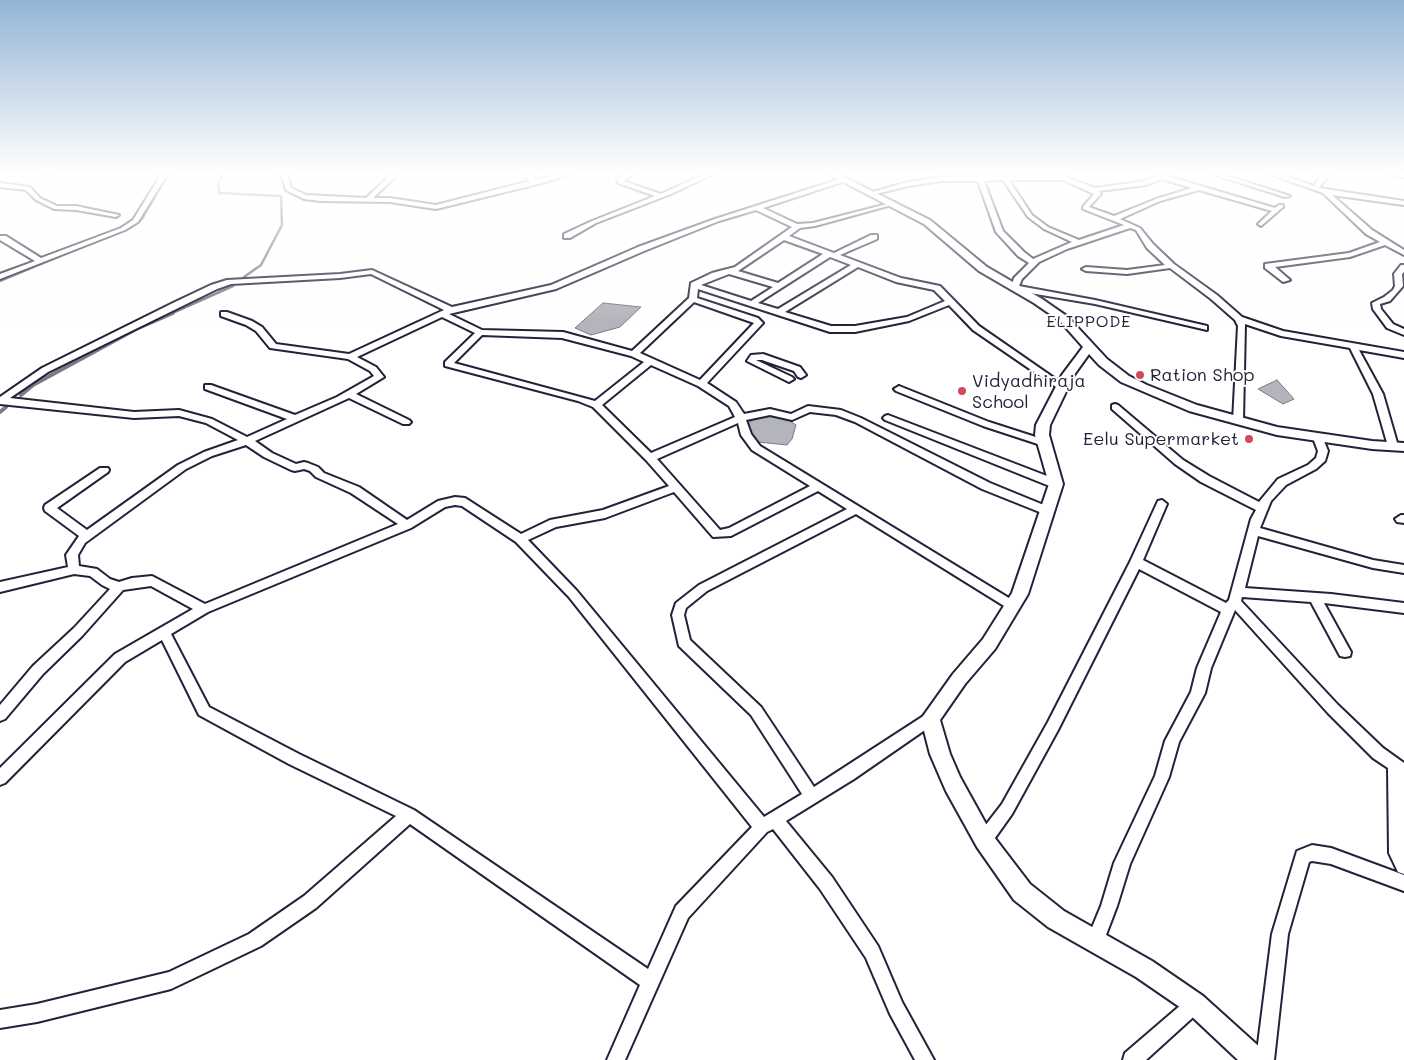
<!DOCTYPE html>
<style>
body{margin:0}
canvas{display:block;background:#fff}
</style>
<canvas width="1404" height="1060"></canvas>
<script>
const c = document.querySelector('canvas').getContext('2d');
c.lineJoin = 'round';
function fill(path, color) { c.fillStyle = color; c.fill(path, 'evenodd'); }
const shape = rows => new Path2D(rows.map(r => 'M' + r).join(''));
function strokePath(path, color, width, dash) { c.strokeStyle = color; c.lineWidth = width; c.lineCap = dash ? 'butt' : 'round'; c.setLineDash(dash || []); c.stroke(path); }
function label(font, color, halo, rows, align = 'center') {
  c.font = font + ' Mali,sans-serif'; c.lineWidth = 4; c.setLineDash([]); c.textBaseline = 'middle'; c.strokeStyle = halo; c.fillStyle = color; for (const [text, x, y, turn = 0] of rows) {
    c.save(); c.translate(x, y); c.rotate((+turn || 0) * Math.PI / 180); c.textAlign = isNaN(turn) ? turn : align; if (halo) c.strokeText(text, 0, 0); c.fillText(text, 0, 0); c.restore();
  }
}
const water = shape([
 [603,303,641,307,620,327,591,335,575,328,603,303],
 [1277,380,1294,399,1283,404,1258,389,1277,380],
 [770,414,785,418,796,425,792,439,787,445,758,442,744,424,770,414]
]);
fill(water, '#b4b4bc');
strokePath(water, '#7a7a88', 1);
strokePath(shape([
 [224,173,218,183,219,193,281,196,282,225,261,265,244,277],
 [110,236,125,230,142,219,169,173],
 [0,281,86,245],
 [170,314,233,286]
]), '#7a7a88', 2.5);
strokePath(shape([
 [21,395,33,385,136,329,173,313],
 [0,412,6,407]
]), '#7a7a88', 4);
const minor = shape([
 [44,173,51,173,48,175,44,173],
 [162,173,168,173,138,222,125,230,0,279,0,274,35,261,0,240,0,236,6,236,41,258,121,228,133,220,162,173],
 [281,173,287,173,291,188,306,195,366,198,393,173,399,173,373,198,390,198,436,205,530,181,522,173,528,173,536,180,564,173,574,173,538,184,436,209,390,202,320,201,304,199,286,190,281,173],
 [626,173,632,173,632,175,623,181,661,194,707,173,715,173,671,194,596,223,570,238,564,238,564,234,592,221,655,196,618,183,617,179,626,173],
 [1165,173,1173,173,1167,176,1275,208,1279,205,1283,205,1283,207,1261,226,1258,224,1272,211,1199,190,1160,201,1120,219,1140,228,1153,244,1174,264,1217,295,1242,317,1283,331,1404,352,1404,358,1359,350,1383,394,1398,446,1397,448,1393,449,1388,446,1373,394,1350,348,1281,336,1245,324,1243,421,1241,423,1235,423,1233,421,1238,326,1235,320,1211,299,1170,268,1127,274,1086,271,1082,269,1086,267,1127,270,1165,265,1147,248,1136,230,1130,228,1067,249,1039,262,1022,279,1019,286,1095,300,1207,326,1207,330,1095,304,1012,290,1011,288,1014,278,1029,263,1018,256,996,232,978,181,941,181,908,186,872,195,869,193,908,182,941,177,1056,176,1059,174,1095,188,1145,181,1165,173],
 [1162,179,1192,188,1156,199,1114,216,1089,207,1101,194,1099,191,1146,185,1162,179],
 [1003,180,1028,217,1044,229,1072,242,1033,259,1024,252,1003,231,984,181,1003,180],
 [1009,180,1063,180,1094,194,1083,207,1083,209,1124,225,1079,240,1048,227,1032,215,1009,180],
 [1209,173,1218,173,1290,196,1285,197,1209,173],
 [1267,173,1275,173,1314,186,1322,173,1330,173,1319,188,1404,201,1404,205,1332,195,1372,230,1404,250,1404,255,1385,245,1350,257,1275,267,1290,280,1283,282,1265,268,1265,264,1349,253,1380,242,1366,234,1323,193,1267,173],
 [1392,173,1404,173,1404,177,1393,174,1392,173],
 [843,178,846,180,845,181,763,208,797,224,813,223,895,202,895,204,815,226,800,228,789,236,834,253,871,235,877,235,877,239,840,255,901,278,940,286,979,326,1067,387,1062,390,1059,389,973,330,949,305,909,321,855,332,830,332,698,289,697,298,758,318,763,323,707,383,736,402,744,414,770,409,791,414,808,406,841,410,861,418,990,483,1051,508,1052,511,1051,514,1047,515,982,489,855,422,836,415,810,412,792,420,770,415,746,420,751,434,760,446,1017,603,1019,606,1017,609,1013,611,1009,609,856,514,707,591,686,608,684,615,690,640,761,707,814,787,925,715,930,713,935,715,937,719,935,723,854,779,786,821,832,877,878,946,902,1002,934,1060,915,1060,890,1014,866,958,820,889,773,829,767,832,688,918,625,1060,607,1060,640,985,410,824,316,908,261,946,171,989,37,1022,0,1028,0,1010,37,1004,169,972,249,934,304,896,396,816,289,764,199,715,162,640,125,662,5,783,0,785,0,768,115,654,193,609,151,586,123,590,82,636,43,674,5,719,0,721,0,705,33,666,74,628,110,589,102,585,90,576,74,574,0,592,0,582,68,567,66,555,79,536,45,511,44,508,45,505,100,468,108,468,109,470,108,472,57,508,87,530,178,465,204,452,238,440,206,423,179,416,134,418,0,404,0,397,42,368,175,302,211,285,227,280,340,274,372,270,452,307,551,285,638,247,715,219,843,178],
 [756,210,792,227,735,267,712,273,691,283,689,298,632,351,563,332,482,330,449,314,556,289,644,251,719,221,756,210],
 [784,240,823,254,778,283,738,271,784,240],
 [830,257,851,265,778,309,758,303,830,257],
 [858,267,896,282,934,290,945,301,907,317,855,326,831,326,785,312,858,267],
 [371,274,444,310,349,354,276,344,262,327,252,321,227,312,221,312,221,316,246,325,256,331,270,348,348,359,370,371,374,376,337,397,295,415,211,385,205,385,205,389,287,419,247,437,212,419,179,410,134,412,10,398,48,372,217,289,231,284,340,278,371,274],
 [729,274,773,287,751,301,701,285,729,274],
 [694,302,754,323,700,380,640,353,694,302],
 [442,317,475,333,445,362,445,366,578,401,593,407,646,460,669,486,603,510,550,520,521,534,465,498,455,497,438,501,407,520,359,487,324,473,318,467,308,463,304,462,296,464,272,453,255,441,349,398,403,424,409,424,411,422,409,420,356,394,384,377,376,367,357,357,442,317],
 [482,335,562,338,631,356,644,362,595,401,454,363,482,335],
 [651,365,698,386,729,406,735,417,651,453,602,405,651,365],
 [738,423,741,435,752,450,810,486,729,528,720,530,657,459,738,423],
 [246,445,264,457,291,470,295,471,304,469,310,471,316,477,351,493,398,524,205,604,152,576,132,578,119,582,110,579,97,569,79,566,78,555,85,543,186,469,212,456,246,445],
 [818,491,847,509,699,585,676,603,672,615,679,646,751,715,802,794,764,817,577,591,528,540,556,527,605,518,674,492,713,537,731,536,818,491],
 [455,505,462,506,516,542,569,597,752,827,676,906,648,969,414,810,299,754,209,707,171,634,208,612,411,528,445,507,455,505],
 [0,183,30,187,40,198,57,206,76,206,119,215,116,217,76,210,54,209,36,200,26,190,0,187,0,183],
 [1401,265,1404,265,1404,272,1402,274,1403,286,1390,301,1380,304,1381,309,1393,324,1404,329,1404,335,1387,328,1373,309,1372,303,1384,297,1393,290,1395,286,1394,274,1401,265],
 [763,354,800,367,806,375,801,378,798,377,794,371,762,360,756,360,792,377,794,379,789,382,747,361,751,355,763,354],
 [899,386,989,422,1048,441,1049,443,1044,446,983,426,896,391,894,389,899,386],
 [1115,404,1118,405,1183,460,1209,476,1259,502,1278,479,1308,465,1316,458,1318,451,1313,438,1318,435,1322,436,1328,451,1325,461,1316,469,1286,485,1271,501,1260,528,1373,560,1404,565,1404,573,1373,568,1258,536,1245,588,1331,594,1404,603,1404,613,1324,603,1351,652,1350,656,1345,657,1340,656,1311,602,1242,597,1241,601,1338,705,1383,748,1404,763,1404,874,1398,872,1389,853,1388,768,1373,758,1328,713,1235,610,1211,668,1205,693,1179,742,1169,777,1130,864,1117,906,1101,948,1095,951,1089,948,1086,942,1101,906,1114,863,1155,776,1165,741,1191,692,1197,668,1221,612,1139,569,1058,730,1012,814,990,845,984,848,978,845,976,840,978,835,1002,804,1048,722,1130,562,1158,501,1162,500,1167,504,1143,560,1226,603,1229,600,1251,519,1256,510,1201,482,1175,464,1112,409,1112,405,1115,404],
 [888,415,1060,481,1061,484,1056,488,1052,487,885,420,883,418,885,416,888,415],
 [1401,515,1404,515,1404,523,1397,522,1395,519,1401,515],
 [1312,845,1331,848,1404,875,1404,891,1331,864,1312,861,1309,862,1288,934,1274,1060,1256,1060,1272,934,1297,851,1312,845],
 [1195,995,1201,998,1204,1004,1201,1010,1146,1060,1123,1060,1125,1053,1189,998,1195,995]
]);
const tertiary = shape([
 [826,173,836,173,930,220,987,267,1042,299,1068,317,1107,359,1129,376,1147,385,1197,405,1277,427,1372,441,1404,443,1404,451,1372,449,1277,435,1189,411,1121,382,1099,365,1089,354,1074,375,1050,425,1049,435,1063,484,1028,594,995,649,965,684,940,720,950,754,960,777,991,833,1030,884,1064,911,1152,961,1203,996,1264,1051,1267,1060,1238,1060,1187,1012,1136,977,1048,927,1014,900,977,847,946,791,930,754,921,719,953,674,983,639,1012,593,1049,484,1035,435,1036,425,1062,375,1083,347,1060,321,1034,303,979,271,924,224,826,173]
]);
strokePath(minor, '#22223b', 4);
strokePath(tertiary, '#22223b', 4);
fill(minor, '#fff');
fill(tertiary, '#fff');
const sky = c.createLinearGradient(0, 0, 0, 321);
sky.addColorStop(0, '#93b4d6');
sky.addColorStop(0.54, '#fff');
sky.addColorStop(1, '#ffffff00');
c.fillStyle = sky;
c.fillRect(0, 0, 1404, 321);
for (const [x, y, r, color] of [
 [1140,375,5,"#d1495b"],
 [962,391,5,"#d1495b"],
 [1249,439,5,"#d1495b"]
]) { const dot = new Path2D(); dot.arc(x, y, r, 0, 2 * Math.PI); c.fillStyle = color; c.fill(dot); strokePath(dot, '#fff', 2); }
c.letterSpacing = '1px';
label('16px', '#22223b', '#fff', [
 ["ELIPPODE",1089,322]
]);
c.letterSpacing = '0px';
label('18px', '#22223b', '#fff', [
 ["Ration Shop",1150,375],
 ["Vidyadhiraja",972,381],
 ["School",972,402],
 ["Eelu Supermarket",1239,439,"right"]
], 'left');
</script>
